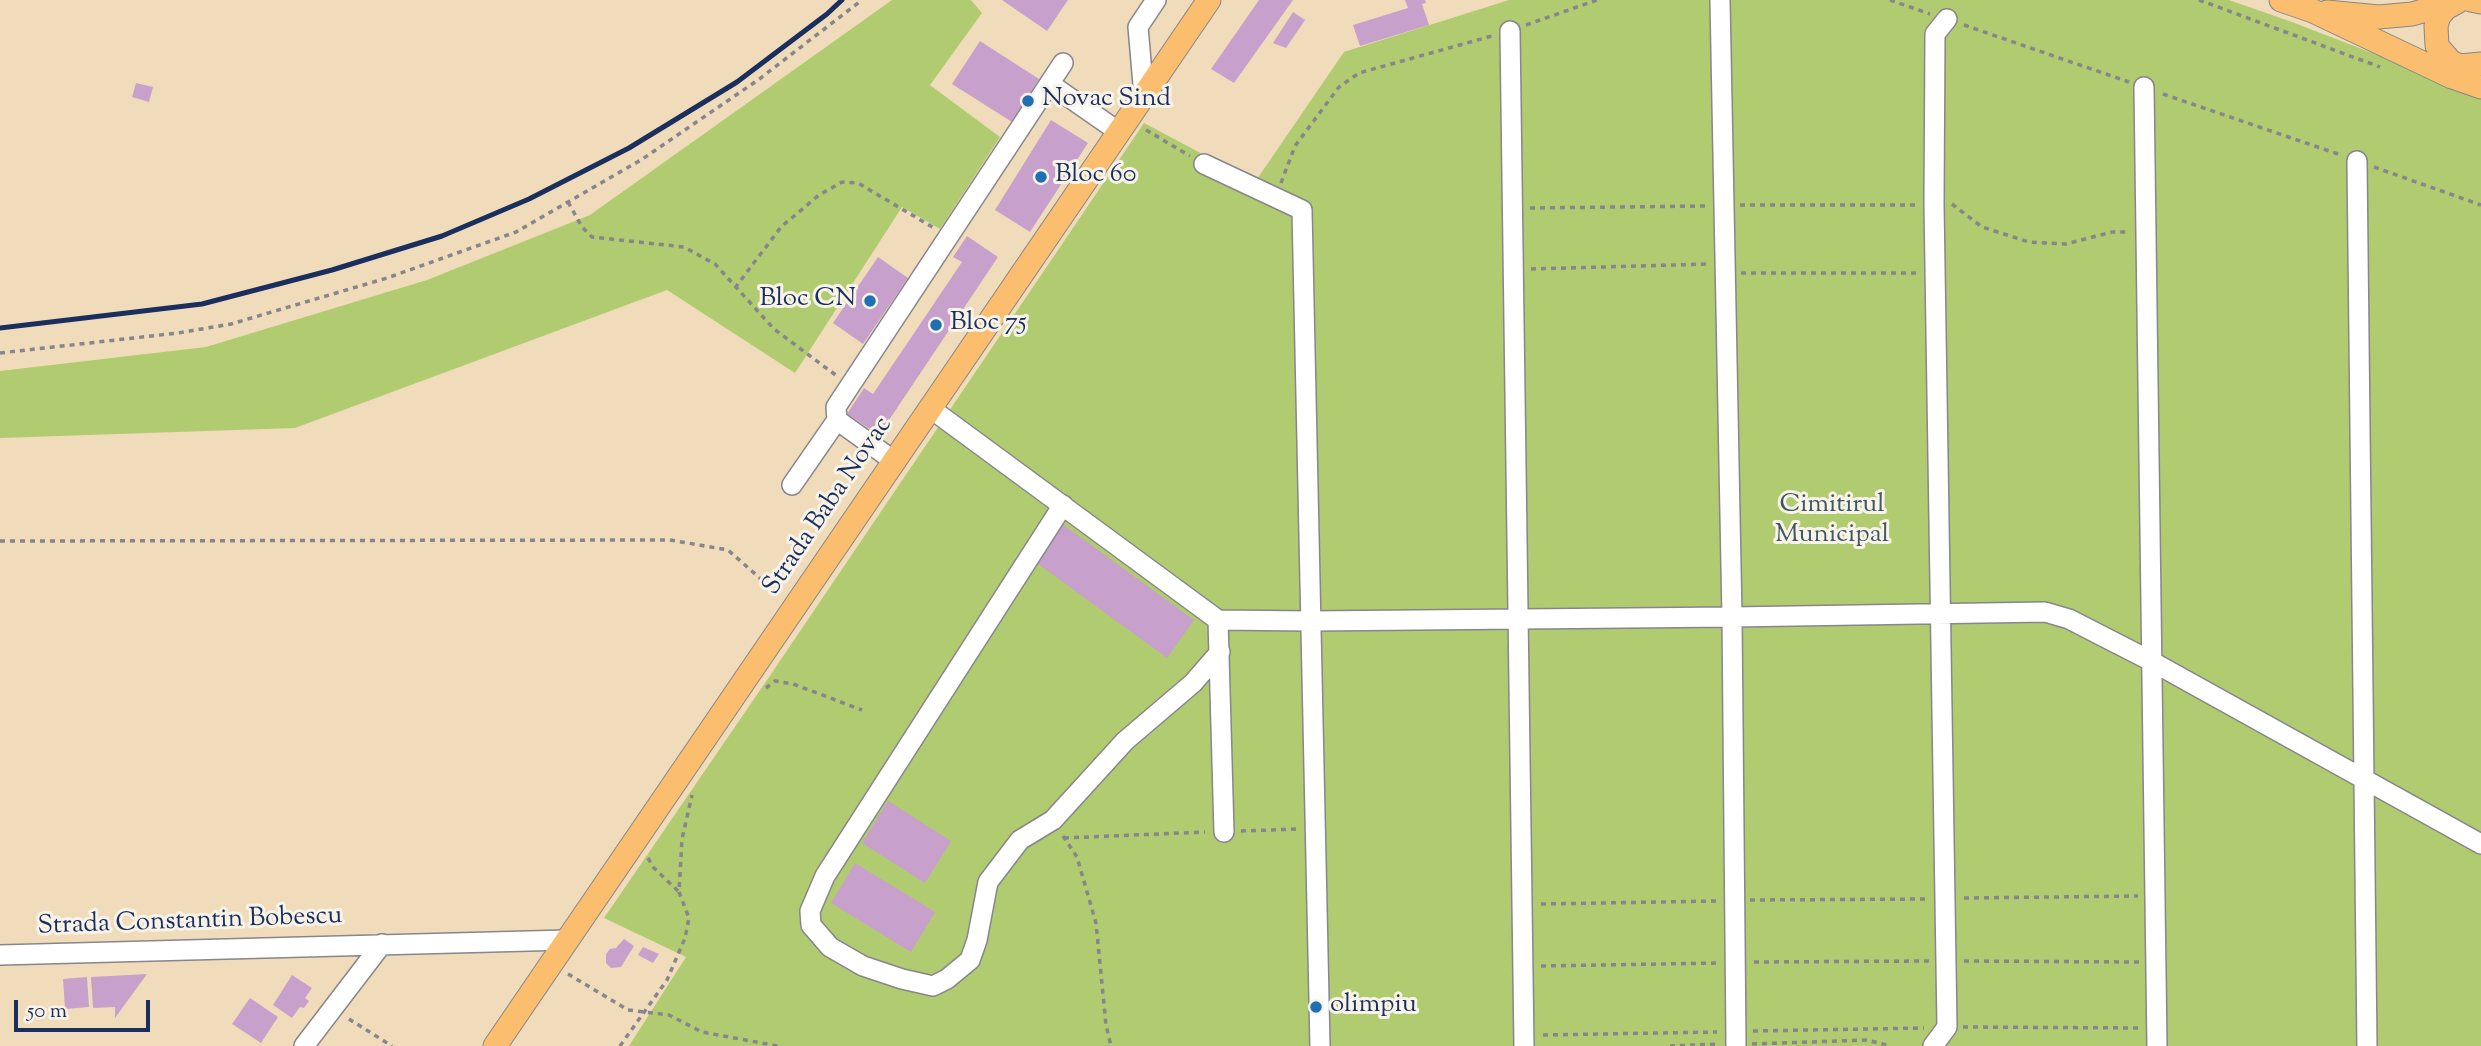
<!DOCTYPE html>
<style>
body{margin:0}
#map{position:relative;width:2481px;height:1046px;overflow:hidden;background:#f0dcbb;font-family:"Sorts Mill Goudy",serif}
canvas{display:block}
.scale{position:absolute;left:14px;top:1000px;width:136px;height:32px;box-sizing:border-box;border:4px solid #1b2f5e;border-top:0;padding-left:9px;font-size:21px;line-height:24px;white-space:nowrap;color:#1b2f5e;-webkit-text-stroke:5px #f7f3e8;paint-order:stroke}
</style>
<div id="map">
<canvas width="2481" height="1046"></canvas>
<div class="scale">50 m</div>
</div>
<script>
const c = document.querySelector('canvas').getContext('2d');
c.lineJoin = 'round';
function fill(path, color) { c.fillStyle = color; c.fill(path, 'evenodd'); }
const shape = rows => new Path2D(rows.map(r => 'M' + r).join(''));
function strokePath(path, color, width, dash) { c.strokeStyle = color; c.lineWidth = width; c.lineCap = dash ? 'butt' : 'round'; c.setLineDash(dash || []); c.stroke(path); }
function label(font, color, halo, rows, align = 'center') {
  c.font = font + ' "Sorts Mill Goudy",serif'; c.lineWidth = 6; c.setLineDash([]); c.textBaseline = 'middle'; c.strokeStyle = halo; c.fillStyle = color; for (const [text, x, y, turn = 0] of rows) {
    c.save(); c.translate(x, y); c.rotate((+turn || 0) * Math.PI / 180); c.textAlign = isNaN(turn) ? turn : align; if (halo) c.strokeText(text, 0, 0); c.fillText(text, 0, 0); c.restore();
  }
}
fill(shape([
 [892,0,971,0,982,13,930,85,1000,137,940,229,902,207,795,373,667,290,295,428,0,438,0,371,206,347,427,280,590,215],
 [1509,0,2229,0,2292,22,2481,95,2481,1046,629,1046,686,957,604,918,767,680,1144,123,1255,182,1344,52]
]), '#b1cb70');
fill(shape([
 [1002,0,1068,0,1047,31],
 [1259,0,1293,0,1234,83,1211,69],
 [1405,0,1425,0,1426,3,1422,4,1429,25,1360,46,1353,25,1408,8],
 [1293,12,1305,20,1286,48,1273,43],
 [980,41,1039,79,1012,122,952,84],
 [136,83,153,87,149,102,132,97],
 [1051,120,1088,143,1030,232,995,210],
 [967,236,998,257,879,435,847,414,864,388,873,394,962,262,953,257],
 [878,257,908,278,863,344,833,323],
 [1061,523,1194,620,1167,658,1034,561],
 [888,801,951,841,925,883,862,843],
 [855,863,935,912,911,952,831,903],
 [624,939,634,946,621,967,611,968,606,963,606,954,610,949,616,948],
 [643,947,659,954,653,963,638,955],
 [147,974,115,1018,115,1007,93,1008,91,977],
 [292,975,312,988,305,998,309,1001,304,1008,300,1007,292,1018,273,1005],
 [87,977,89,1007,65,1009,63,979],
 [250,998,278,1017,261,1043,232,1024]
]), '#c8a0cc');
const minor = shape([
 [1720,0,1732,617,1736,1044],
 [1510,31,1524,1046],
 [1050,84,1119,132],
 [2144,87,2157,1046],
 [1144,96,1138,27,1156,0],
 [2357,161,2367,1046],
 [1204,164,1302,210,1320,1046],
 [930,408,1218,620,1224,832],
 [894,461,837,420,836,407,1063,63],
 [792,485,837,420],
 [1063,505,825,876,810,911,811,925,830,947,863,966,902,979,933,986,947,979,970,960,977,940,988,882,1020,840,1053,820,1125,741,1193,683,1220,652],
 [1218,620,1311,621,1732,617,2045,612,2069,619,2151,661,2481,844],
 [0,955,567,940],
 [304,1046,382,944],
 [1933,1046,1947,1027,1934,204,1935,34,1947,19]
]);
const major = shape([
 [2281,0,2313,11,2452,77,2481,87],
 [2471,0,2481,2],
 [2457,2,2446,8,2439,16,2436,26,2437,46,2451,62,2460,66,2481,64],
 [2327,12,2379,17,2412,14,2455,2],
 [495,1046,1209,0]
]);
strokePath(minor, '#86868c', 22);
strokePath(major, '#86868c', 25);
strokePath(shape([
 [1890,0,1930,14],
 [2199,0,2380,67],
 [1526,25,1597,0],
 [1964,25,2129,82],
 [2163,94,2341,155],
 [1146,130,1190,156],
 [2374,167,2481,205],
 [1281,183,1295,146,1339,87,1359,73,1492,36],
 [568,202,582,227,592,237,684,247,715,264,774,329,837,376],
 [1952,204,1982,227,2029,242,2066,244,2112,232,2129,232],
 [1740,205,1918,205],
 [1530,208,1708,206],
 [1531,269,1709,264],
 [1741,273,1919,273],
 [735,288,781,227,819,195,842,182,858,183,934,228],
 [0,353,178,333,231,324,387,278,516,232,641,160,758,80,862,0],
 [0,541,670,540,728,550,779,595],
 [766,688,775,681,793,684,862,710],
 [1241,831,1299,829],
 [1063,836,1077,857,1096,923,1106,1025,1111,1046],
 [1064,838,1205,832],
 [648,858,654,868,678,891],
 [1964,898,2138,896],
 [1750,900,1928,899],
 [1541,904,1718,901],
 [1964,961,2139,962],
 [1754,962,1929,961],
 [1541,966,1719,963],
 [568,974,628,1010,669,1015,702,1032,778,1046],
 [349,1019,392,1046],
 [1963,1027,2141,1028],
 [1753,1031,1924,1028],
 [1543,1035,1717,1032],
 [1752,1044,1867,1040,1890,1046],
 [620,1046,667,980,685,938,689,918,679,892,682,839,692,795],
 [1670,1046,1720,1044]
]), '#86868c', 3.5, [5, 5]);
strokePath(minor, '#fff', 19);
strokePath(major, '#fbbe6e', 23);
strokePath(shape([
 [0,328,202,304,332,270,442,236,529,199,629,148,737,82,827,14,842,0]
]), '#1b2f5e', 5);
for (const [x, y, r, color] of [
 [1028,101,7,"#1f6fb2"],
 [1041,177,7,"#1f6fb2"],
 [870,301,7,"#1f6fb2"],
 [936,325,7,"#1f6fb2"],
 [1316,1007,7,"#1f6fb2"]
]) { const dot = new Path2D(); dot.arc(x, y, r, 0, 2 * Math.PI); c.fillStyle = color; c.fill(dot); strokePath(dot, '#f7f3e8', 2.5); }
label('26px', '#1b2f5e', '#f7f3e8', [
 ["Novac Sind",1042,101],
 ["Bloc 60",1055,177],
 ["Bloc CN",856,301,"right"],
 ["Bloc 75",950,325],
 ["olimpiu",1330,1007]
], 'left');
label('26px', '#1b2f5e', '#f7f3e8', [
 ["Strada Baba Novac",829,507,-56],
 ["Strada Constantin Bobescu",190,923,-2]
]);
label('26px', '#405662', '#f7f3e8', [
 ["Cimitirul",1832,507],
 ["Municipal",1832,537]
]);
</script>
